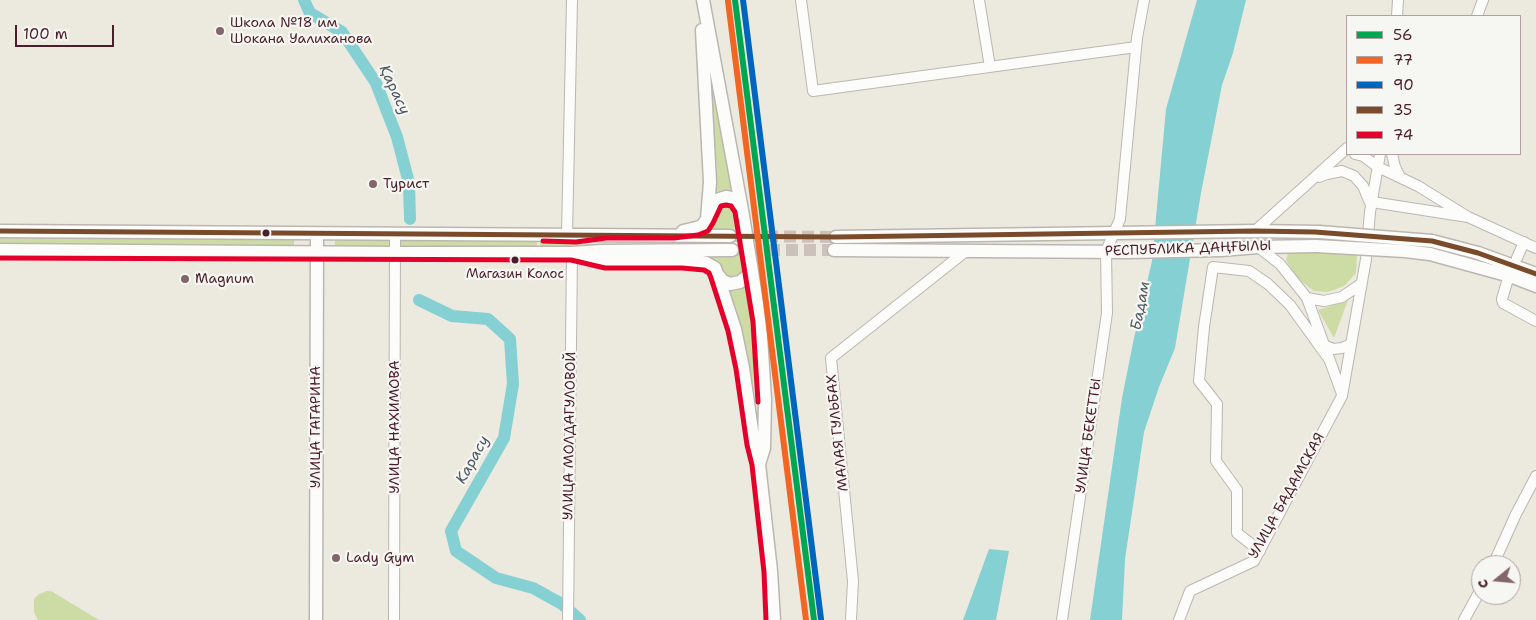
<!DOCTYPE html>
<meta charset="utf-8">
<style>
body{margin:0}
#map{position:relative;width:1536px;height:620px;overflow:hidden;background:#ece9df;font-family:"Shantell Sans",sans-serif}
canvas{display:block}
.legend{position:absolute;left:1346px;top:15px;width:175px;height:140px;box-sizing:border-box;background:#f6f6f2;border:1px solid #b1a0a2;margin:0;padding:6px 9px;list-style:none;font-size:15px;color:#4a1f2b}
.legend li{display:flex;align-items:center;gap:10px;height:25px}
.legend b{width:25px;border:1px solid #b1a0a2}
.north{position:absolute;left:1471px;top:555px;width:50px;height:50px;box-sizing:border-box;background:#f6f6f2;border:1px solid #b1a0a2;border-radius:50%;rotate:253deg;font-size:14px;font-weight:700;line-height:20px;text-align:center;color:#4a1f2b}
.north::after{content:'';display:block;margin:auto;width:18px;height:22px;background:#83666a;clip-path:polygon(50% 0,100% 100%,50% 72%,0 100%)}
.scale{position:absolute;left:15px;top:25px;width:99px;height:22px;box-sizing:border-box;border:2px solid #4a1f2b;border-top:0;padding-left:6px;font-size:15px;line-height:18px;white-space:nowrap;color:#4a1f2b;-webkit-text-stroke:4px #f6f6f2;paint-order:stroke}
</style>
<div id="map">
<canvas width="1536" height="620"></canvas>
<ul class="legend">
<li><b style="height:6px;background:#00a651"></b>56</li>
<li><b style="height:6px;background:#f26522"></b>77</li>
<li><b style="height:6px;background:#0065bd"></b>90</li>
<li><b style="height:6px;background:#7a4b2a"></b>35</li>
<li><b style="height:6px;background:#e4002b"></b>74</li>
</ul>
<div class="north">С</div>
<div class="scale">100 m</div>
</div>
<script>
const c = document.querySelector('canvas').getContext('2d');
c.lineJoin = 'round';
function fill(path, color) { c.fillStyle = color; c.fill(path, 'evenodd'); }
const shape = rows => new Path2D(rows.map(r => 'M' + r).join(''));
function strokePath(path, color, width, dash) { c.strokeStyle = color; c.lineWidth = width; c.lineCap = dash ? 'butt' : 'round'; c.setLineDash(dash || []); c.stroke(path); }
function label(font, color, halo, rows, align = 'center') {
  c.font = font + ' "Shantell Sans",sans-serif'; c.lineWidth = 4.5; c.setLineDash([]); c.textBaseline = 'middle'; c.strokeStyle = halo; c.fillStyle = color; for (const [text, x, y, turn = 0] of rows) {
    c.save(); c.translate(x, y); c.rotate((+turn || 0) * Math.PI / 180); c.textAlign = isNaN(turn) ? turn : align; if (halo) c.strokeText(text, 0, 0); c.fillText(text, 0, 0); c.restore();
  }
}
fill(shape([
 [709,68,733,192,723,190,715,192,717,170],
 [726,202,733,205,737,214,739,234,690,235,718,205],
 [0,238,294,240,294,246,0,244],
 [335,240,390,240,390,247,335,247],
 [400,240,537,241,537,248,400,247],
 [540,241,593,244,540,248],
 [1295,249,1357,253,1356,273,1344,286,1328,292,1314,291,1297,278,1286,260,1288,253],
 [742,256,744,268,741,273,730,278,724,275,701,257],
 [746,287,754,341,753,431,727,290,736,290],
 [1348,300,1334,338,1318,310],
 [47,591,51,591,99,620,38,620,34,612,34,599,39,594]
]), '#cddba5');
fill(shape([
 [1197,0,1246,0,1233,53,1222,85,1201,193,1175,348,1159,387,1144,432,1125,559,1122,620,1090,620,1122,398,1134,338,1152,261,1166,109],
 [989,549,1009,551,996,620,963,620]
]), '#84d0d2');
strokePath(shape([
 [304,0,310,13,342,32,376,83,397,137,409,183,410,219],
 [419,300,452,316,488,319,510,339,513,384,504,438,451,531,456,551,496,578,533,588,562,604,580,620]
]), '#84d0d2', 12);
strokePath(shape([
 [730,236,836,237],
 [732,250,834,250]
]), '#ccc1bb', 12, [12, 6]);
const minor = shape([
 [801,0,813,91,1136,47],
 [979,0,990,67],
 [1397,16,1398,0],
 [1477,16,1483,0],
 [1355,154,1363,156,1378,167,1418,186,1468,217,1372,202],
 [1392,154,1395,167,1400,177],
 [1319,177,1327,174,1342,171,1354,176,1363,186,1371,205],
 [1468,217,1536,248],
 [1255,231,1347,148],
 [567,235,572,0],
 [1258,247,1280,264,1307,298,1342,394],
 [1517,258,1524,242],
 [1507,282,1502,299,1503,303,1536,321],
 [1307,298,1324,301,1342,297,1361,284],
 [1324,345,1333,349,1342,348,1351,344],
 [1260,551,1237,533,1237,490,1216,461,1217,404,1199,381,1204,327,1213,267,1249,271,1268,284,1290,305,1329,359],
 [1493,565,1516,514,1536,476],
 [394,620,395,234],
 [568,620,572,253],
 [851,620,853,581,831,358,966,251],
 [1062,620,1107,313,1106,251,1120,219,1137,38,1144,0],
 [1179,620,1190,591,1254,561,1342,396,1366,259,1370,212,1380,154],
 [1464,620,1481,589]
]);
const major = shape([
 [703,0,742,210,760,321,765,399,764,448,759,464],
 [702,30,710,182,707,219],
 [0,231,730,236],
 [683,231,696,228,702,226,707,219,716,200,726,197,736,199,742,210],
 [836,237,1255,231,1319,232],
 [1432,241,1478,253,1536,274],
 [0,250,395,253,572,253,601,251,732,250],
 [834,250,1127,252,1221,250,1258,247,1316,246],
 [1430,254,1510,276,1536,286],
 [585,256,606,261,695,261,706,263,715,268,735,329,743,368,754,444,759,464,771,571,774,620],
 [718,275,723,281,730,284,740,282,752,272],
 [316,620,317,234]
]);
strokePath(minor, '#bcb6b1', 12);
strokePath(major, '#bcb6b1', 15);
strokePath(minor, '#fcfcfa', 10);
strokePath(major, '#fcfcfa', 12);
const majorBridge = shape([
 [1319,232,1432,241],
 [1316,246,1405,251,1430,254]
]);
strokePath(majorBridge, '#bcb6b1', 15, []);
strokePath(majorBridge, '#fcfcfa', 12);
strokePath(shape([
 [0,231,836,237,1255,231,1315,232,1432,241,1478,253,1536,274]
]), '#7a4b2a', 5);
strokePath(shape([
 [543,241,576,242,606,238,674,238,698,235,708,231,713,223,721,206,726,205,731,206,735,212,753,322,758,402],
 [0,258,571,260,605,268,682,268,704,270,709,273,711,278,728,331,736,369,747,445,752,465,764,572,766,620]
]), '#e4002b', 5);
strokePath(shape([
 [735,0,814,620]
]), '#00a651', 6);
strokePath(shape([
 [728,1,806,620]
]), '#f26522', 6);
strokePath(shape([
 [743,0,821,619]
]), '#0065bd', 6);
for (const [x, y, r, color] of [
 [220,31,5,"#83666a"],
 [373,184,5,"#83666a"],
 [266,233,4.5,"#4a1f2b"],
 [515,260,4.5,"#4a1f2b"],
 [185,279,5,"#83666a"],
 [336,558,5,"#83666a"]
]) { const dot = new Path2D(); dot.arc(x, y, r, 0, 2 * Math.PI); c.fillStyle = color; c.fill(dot); strokePath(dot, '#f6f6f2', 2); }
label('13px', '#4a1f2b', '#f6f6f2', [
 ["Магазин Колос",515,275]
]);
label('14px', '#4a1f2b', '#f6f6f2', [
 ["Школа №18 им",230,23],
 ["Шокана Уалиханова",230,39],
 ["Турист",383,184],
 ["Magnum",195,279],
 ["Lady Gym",346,558]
], 'left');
label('14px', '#4a1f2b', '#f6f6f2', [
 ["РЕСПУБЛИКА ДАҢҒЫЛЫ",1188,249,-2],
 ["УЛИЦА ГАГАРИНА",316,427,-90],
 ["УЛИЦА НАХИМОВА",395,427,-90],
 ["МАЛАЯ ГУЛЬБАХ",838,433,-96],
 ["УЛИЦА МОЛДАГУЛОВОЙ",570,436,-89],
 ["УЛИЦА БЕКЕТТЫ",1089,436,-82],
 ["УЛИЦА БАДАМСКАЯ",1287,496,-61]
]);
label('italic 15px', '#4f5964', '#f6f6f2', [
 ["Қарасу",394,90,65],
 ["Бадам",1141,306,-79],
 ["Карасу",473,460,-61]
]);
</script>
